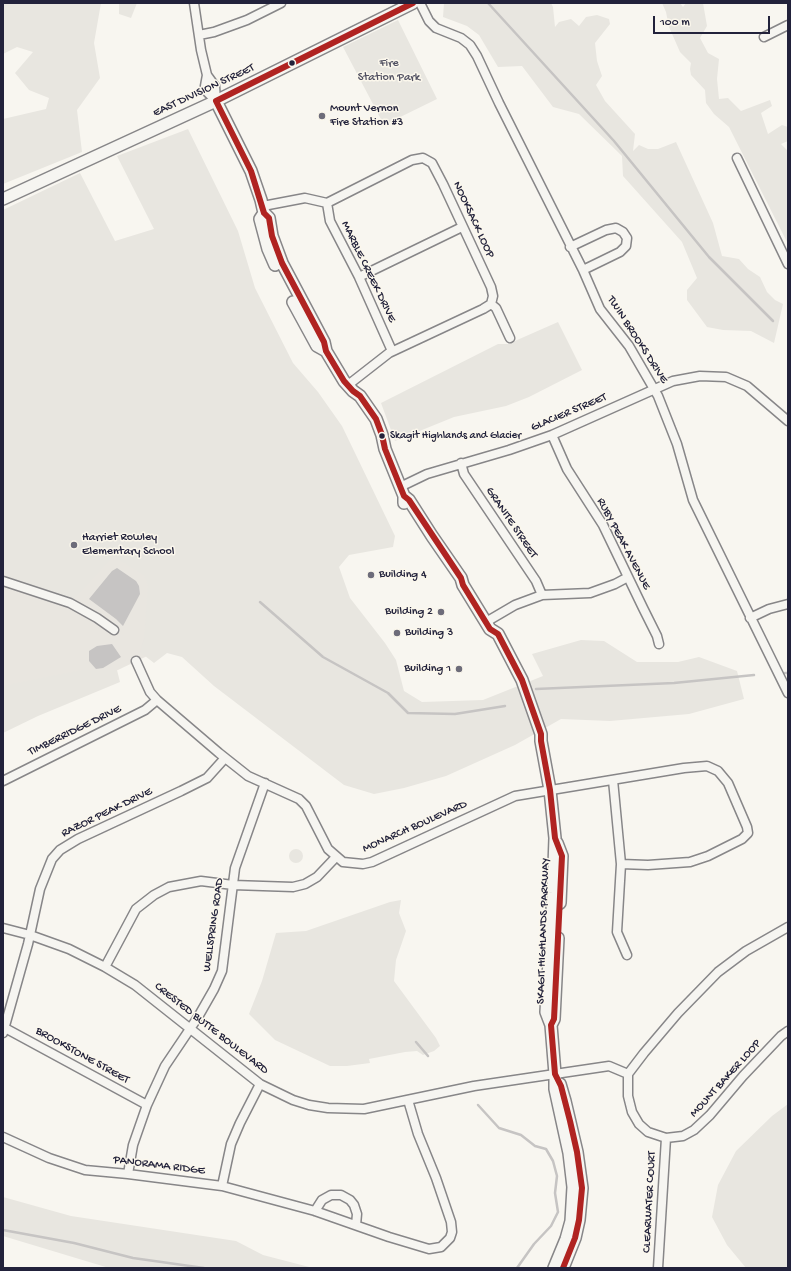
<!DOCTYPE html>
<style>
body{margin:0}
#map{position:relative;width:791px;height:1271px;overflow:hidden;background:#f8f6f0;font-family:"Gochi Hand",sans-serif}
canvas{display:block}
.frame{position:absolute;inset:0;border:4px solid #22223b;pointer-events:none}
.scale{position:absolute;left:653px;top:16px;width:117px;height:18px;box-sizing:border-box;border:2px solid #22223b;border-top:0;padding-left:5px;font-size:12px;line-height:14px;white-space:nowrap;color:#22223b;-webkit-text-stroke:3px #fbf7ec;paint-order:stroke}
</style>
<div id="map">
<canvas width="791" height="1271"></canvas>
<div class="frame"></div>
<div class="scale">100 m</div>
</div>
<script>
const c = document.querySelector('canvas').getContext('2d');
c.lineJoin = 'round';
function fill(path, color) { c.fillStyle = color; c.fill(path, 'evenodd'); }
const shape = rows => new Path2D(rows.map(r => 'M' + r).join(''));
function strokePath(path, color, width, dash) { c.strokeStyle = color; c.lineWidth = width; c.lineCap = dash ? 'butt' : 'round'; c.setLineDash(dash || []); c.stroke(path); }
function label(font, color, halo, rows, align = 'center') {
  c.font = font + ' "Gochi Hand",sans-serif'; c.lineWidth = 3; c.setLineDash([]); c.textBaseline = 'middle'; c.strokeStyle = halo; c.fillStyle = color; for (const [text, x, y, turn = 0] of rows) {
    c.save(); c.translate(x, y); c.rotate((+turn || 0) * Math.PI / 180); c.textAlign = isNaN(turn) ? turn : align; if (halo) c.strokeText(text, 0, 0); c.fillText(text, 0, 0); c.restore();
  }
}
fill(shape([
 [83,416,189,636,3,725,3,455]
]), '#e9e6e0');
fill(shape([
 [3,3,101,3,94,43,100,78,77,110,82,152,3,184,3,119,46,109,49,98,29,90,15,73,33,52,17,47,3,54],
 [119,3,137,3,131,18,119,14],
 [444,3,551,3,553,7,555,27,559,22,571,19,579,26,586,17,597,15,609,19,610,24,595,43,597,61,602,76,596,85,605,101,635,134,633,151,639,145,648,149,658,149,676,142,713,223,722,256,739,259,748,269,760,277,767,292,775,300,783,304,774,343,751,331,723,330,707,327,687,300,687,290,697,278,682,242,623,176,622,156,579,114,553,107,522,66,498,67,479,35,467,26,443,17],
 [662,3,680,3,683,7,686,3,703,3,707,26,700,38,708,53,719,59,717,79,719,99,728,98,741,111,770,100,772,106,761,113,768,134,782,125,788,127,788,141,781,144,788,151,788,244,729,127,714,114,706,103,705,90,691,75,690,69,691,63,680,52,669,27,666,12],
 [398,20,437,99,384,125,343,47],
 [188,129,238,231,255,288,293,363,318,392,342,426,395,536,393,547,349,555,339,567,350,598,385,643,396,660,404,691,422,702,483,700,543,676,532,654,581,640,604,641,637,662,678,662,699,657,737,671,744,699,689,714,610,721,561,719,515,745,446,776,404,788,374,794,344,785,214,686,182,657,167,653,154,663,140,652,144,639,148,585,144,575,113,556,80,592,70,601,3,577,3,210,80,173,115,241,154,229,117,156],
 [558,322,582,370,529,397,506,406,454,417,395,441,381,403,498,344,508,344],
 [82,670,117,670,120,682,38,716,3,733,3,687,7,685],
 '289 856a7 7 0 1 1 14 0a7 7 0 1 1-14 0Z',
 [401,900,399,913,406,931,396,960,394,981,436,1038,440,1046,434,1051,423,1055,417,1051,405,1052,369,1059,370,1063,347,1066,330,1066,275,1040,249,1014,262,981,276,933,306,931,390,902],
 [788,1104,788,1268,746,1268,727,1245,712,1217,718,1185,736,1151,772,1116],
 [3,1197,71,1216,236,1241,263,1255,313,1268,109,1268,3,1236]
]), '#e8e6e0');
fill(shape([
 [117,568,136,581,139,586,140,594,123,626,116,619,89,599,112,571],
 [112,644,121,657,103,668,96,669,89,661,89,651,97,646]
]), '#c6c4c3');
strokePath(shape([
 [488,3,614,141,709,257,773,321],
 [260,602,323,657,388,693,408,713,455,714,505,706],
 [785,673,788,673],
 [536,689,674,683,754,675],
 [416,1042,428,1056],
 [478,1105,499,1128,521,1135,535,1146,546,1149,553,1161,557,1176,555,1193,558,1212,551,1226,534,1244,517,1268],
 [3,1230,74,1243,133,1258,204,1268]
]), '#c6c4c3', 2.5);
const street = shape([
 [194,3,201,50,207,75,215,86,216,101],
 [420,3,429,21,436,28,461,38,470,45,477,56,499,103,583,270,600,309,629,346,658,396,677,444,693,500,788,693],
 [199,35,214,32,247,20,281,3],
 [764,37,788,25],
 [207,75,205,86,205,90,216,101],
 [737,158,788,264],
 [327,203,330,221,359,277,392,351],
 [263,206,305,198,327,203,412,160,423,158,432,163,443,184,491,287,493,296,491,304,483,309,389,353,348,385],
 [570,247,606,230,616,228,623,232,627,238,626,246,620,252,583,270],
 [359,277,462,227],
 [491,304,496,308,510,338],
 [552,435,567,469,603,525,643,608,657,636,659,644],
 [461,463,464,474,536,581,542,595],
 [400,487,427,474,509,450,552,435,673,381,700,376,726,377,747,386,788,421],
 [3,581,70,603,97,618,114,630],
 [750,618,769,609,788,604],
 [486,622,515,605,542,595,590,593,615,584,628,577],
 [136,661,150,692,157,700,219,753,248,776,299,799,306,806,328,849,343,862,363,864,372,862,515,796,684,768,707,766,718,771,728,783,747,827,748,833,742,839,708,856,690,862,648,865,621,864],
 [613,780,621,864,617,932,627,955],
 [3,781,145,710,157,700],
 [788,927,746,951,718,972,678,1013,644,1053,628,1074,628,1096,632,1112,639,1124,648,1132,666,1138,683,1136,694,1130,710,1115,743,1076,781,1036,788,1031],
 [3,928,30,935,69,949,105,967,135,985,260,1084,293,1100,309,1105,328,1108,364,1109,474,1086,609,1066,628,1074],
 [105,967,136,909,154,895,169,887,201,881,233,885,293,887,305,884,317,877,336,857],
 [5,1028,147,1105],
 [3,1033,28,944,40,889,52,859,60,850,78,839,181,791,207,778,225,758],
 [3,1137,49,1158,85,1170,128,1174,222,1186,315,1211,389,1237,429,1249,441,1247,450,1238,452,1232,451,1222,436,1178,418,1134,408,1100],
 [128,1174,133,1145,147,1105,165,1066,198,1017,214,989,222,971,235,868,265,783],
 [222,1186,231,1144,240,1123,260,1084],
 [315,1211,322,1200,331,1195,341,1195,350,1200,354,1205,357,1214,356,1225],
 [658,1268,666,1138]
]);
const secondary = shape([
 [216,101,251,171,261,200,264,213,269,218,272,236,282,263,324,342,326,351,344,381,353,391,360,396,376,419,382,435,385,449,404,496,404,503],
 [3,199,216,101,413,3],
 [264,213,260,219,268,249,275,265],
 [293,302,317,346,326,351],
 [404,496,409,500,432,536,461,578,463,585,490,629,498,634,522,680,541,734,541,741,550,790,555,838,553,893,546,1012,551,1025,555,1074,555,1089,569,1153,573,1187,571,1221,566,1239,554,1268],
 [557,843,562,856,560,903],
 [551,1025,554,1019,558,938],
 [560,1084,565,1101,577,1152,582,1188,579,1220,575,1238,563,1268]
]);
strokePath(street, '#878688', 11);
strokePath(secondary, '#878688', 14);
strokePath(street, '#f6f5f1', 8);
strokePath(secondary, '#f6f5f1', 11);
strokePath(shape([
 [413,3,216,101,251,171,264,213,269,218,272,236,282,263,324,342,326,351,344,381,353,391,360,396,376,419,382,435,385,449,404,496,409,500,461,578,463,585,490,629,498,634,522,680,541,734,541,741,550,790,555,838,562,856,554,1019,551,1025,555,1074,561,1086,570,1121,577,1152,582,1188,579,1220,575,1238,563,1268]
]), '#b02321', 6);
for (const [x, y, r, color] of [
 [292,63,3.5,"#22223b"],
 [322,116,4,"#6d6c7a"],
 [382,436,3.5,"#22223b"],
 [74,545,4,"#6d6c7a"],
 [371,575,4,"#6d6c7a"],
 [441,612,4,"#6d6c7a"],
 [397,633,4,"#6d6c7a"],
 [459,669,4,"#6d6c7a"]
]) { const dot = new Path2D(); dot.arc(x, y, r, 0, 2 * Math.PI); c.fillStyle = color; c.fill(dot); strokePath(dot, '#fbf7ec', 1.5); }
label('11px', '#22223b', '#fbf7ec', [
 ["Skagit Highlands and Glacier",390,436]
], 'left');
label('12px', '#505061', '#fbf7ec', [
 ["Fire",389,64],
 ["Station Park",389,78]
]);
label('12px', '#22223b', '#fbf7ec', [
 ["EAST DIVISION STREET",204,91,-25],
 ["NOOKSACK LOOP",473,220,65],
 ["MARBLE CREEK DRIVE",368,272,64],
 ["TWIN BROOKS DRIVE",637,340,57],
 ["GLACIER STREET",569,413,-23],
 ["GRANITE STREET",511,523,56],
 ["RUBY PEAK AVENUE",623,544,62],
 ["TIMBERRIDGE DRIVE",75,731,-26],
 ["RAZOR PEAK DRIVE",107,813,-26],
 ["MONARCH BOULEVARD",415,827,-24],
 ["WELLSPRING ROAD",214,925,-82],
 ["SKAGIT HIGHLANDS PARKWAY",544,931,-88],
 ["CRESTED BUTTE BOULEVARD",211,1029,38],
 ["BROOKSTONE STREET",82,1056,29],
 ["MOUNT BAKER LOOP",726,1079,-48],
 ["PANORAMA RIDGE",159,1166,7],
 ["CLEARWATER COURT",650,1202,-87]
]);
label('12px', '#22223b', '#fbf7ec', [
 ["Mount Vernon",330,109],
 ["Fire Station #3",330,123],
 ["Harriet Rowley",82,538],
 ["Elementary School",82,552],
 ["Building 4",379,575],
 ["Building 2",433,612,"right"],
 ["Building 3",405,633],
 ["Building 1",451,669,"right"]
], 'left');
</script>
